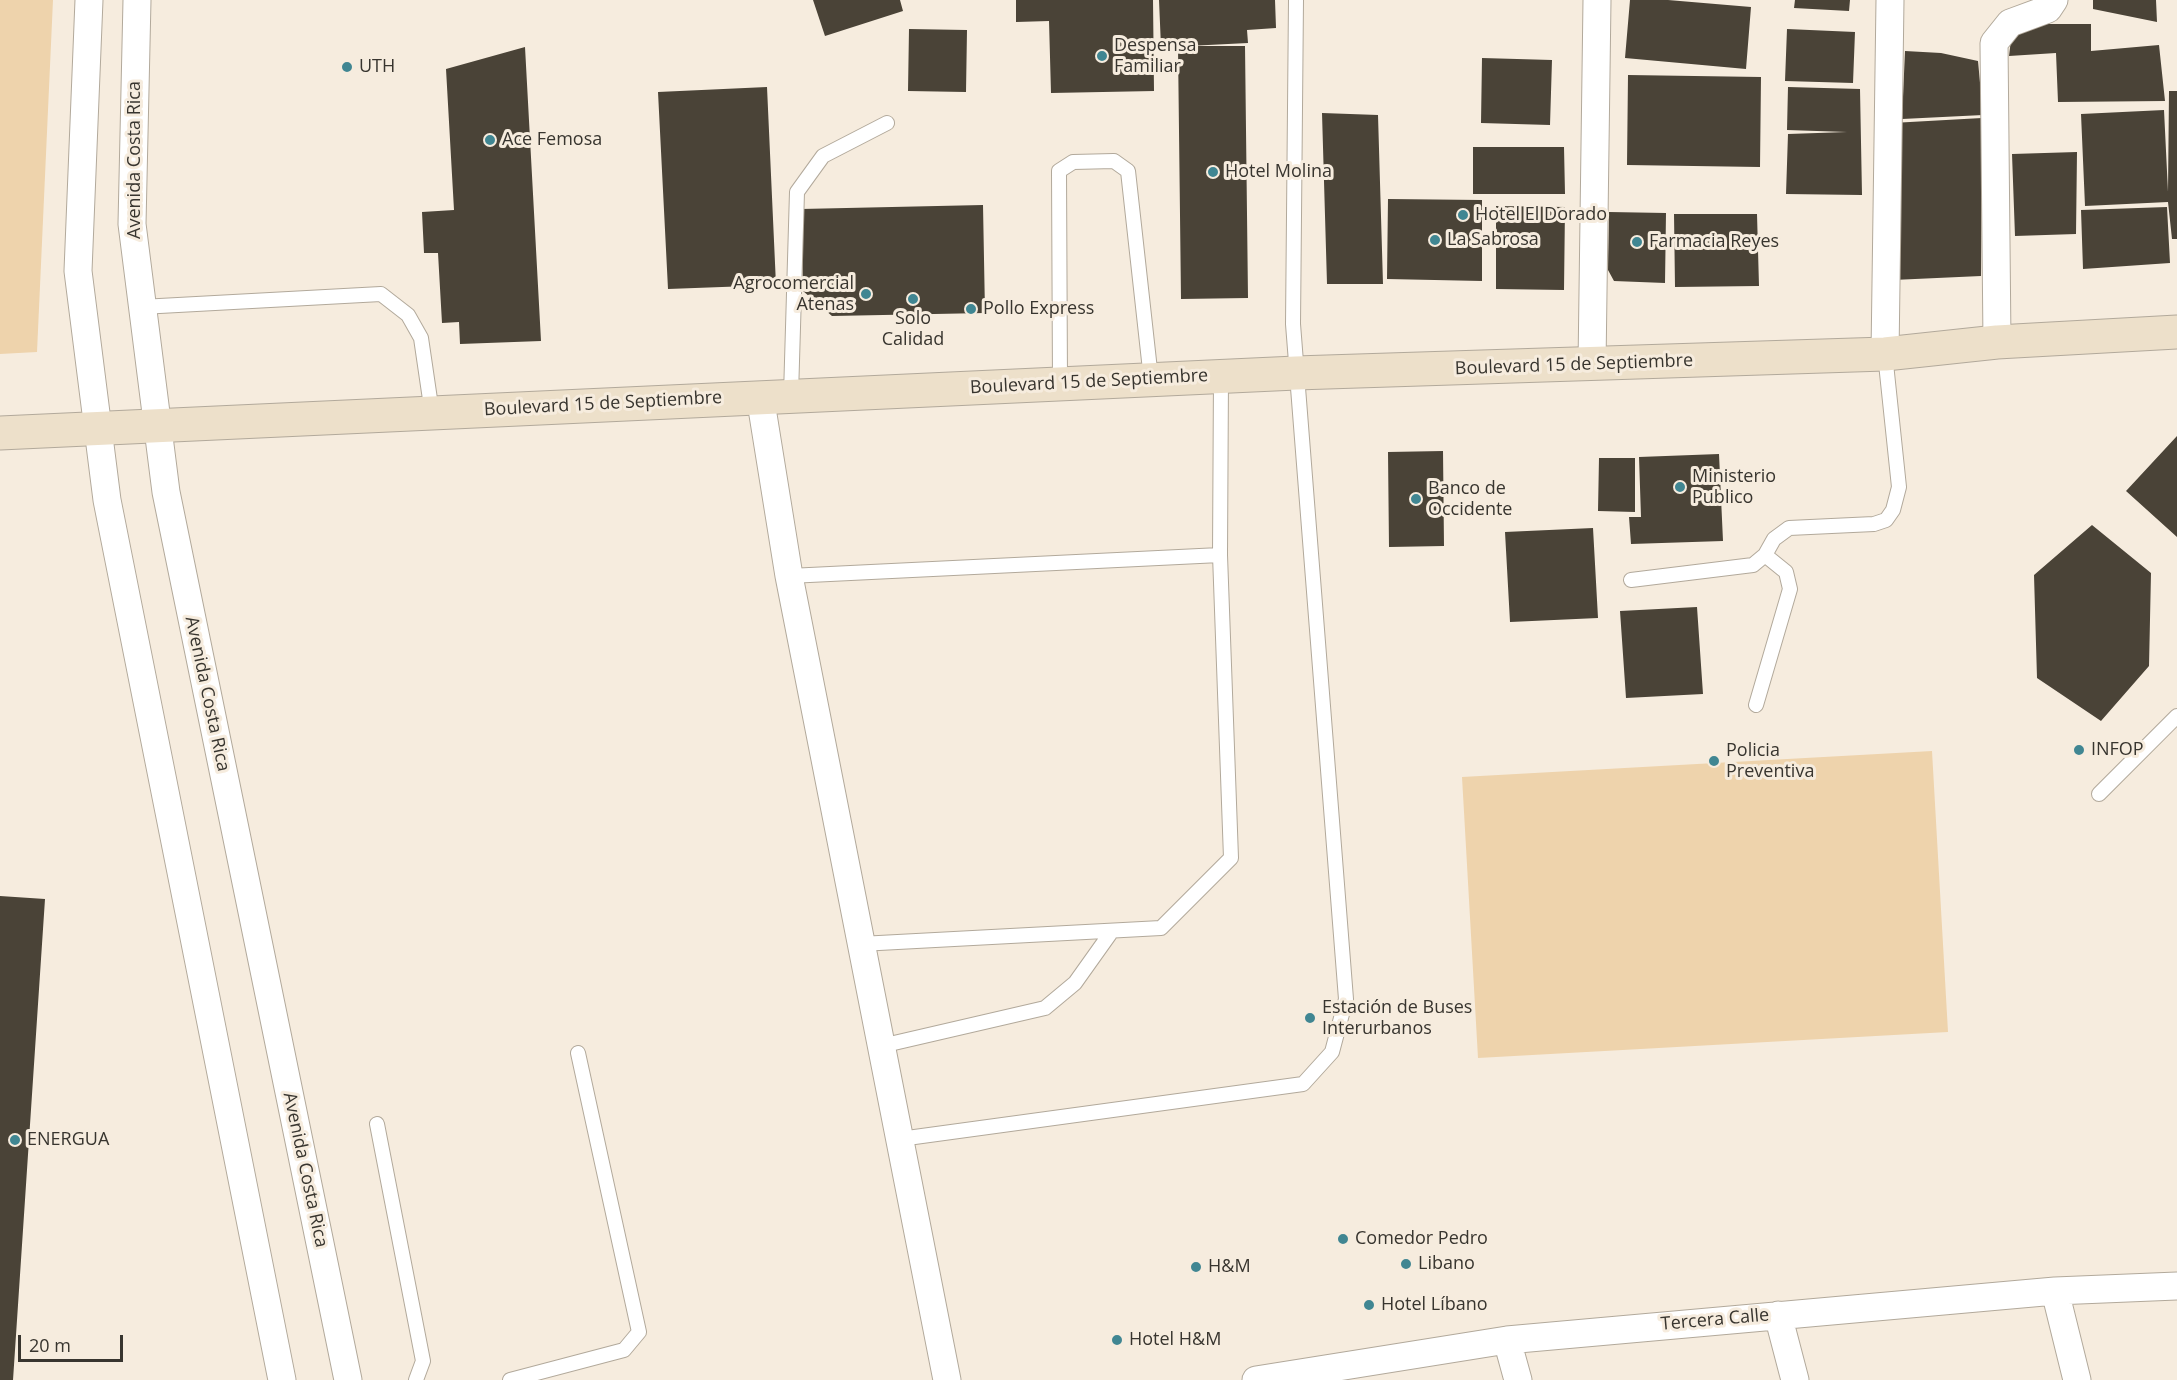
<!DOCTYPE html>
<meta charset="utf-8">
<style>
body{margin:0}
#map{position:relative;width:2177px;height:1380px;overflow:hidden;background:#f6ecde;font-family:"Open Sans",sans-serif}
canvas{display:block}
.scale{position:absolute;left:18px;top:1335px;width:105px;height:27px;box-sizing:border-box;border:3px solid #38352f;border-top:0;padding-left:8px;font-size:18px;line-height:21px;white-space:nowrap;color:#38352f;-webkit-text-stroke:4px #f6ecde;paint-order:stroke}
</style>
<div id="map">
<canvas width="2177" height="1380"></canvas>
<div class="scale">20 m</div>
</div>
<script>
const c = document.querySelector('canvas').getContext('2d');
c.lineJoin = 'round';
function fill(path, color) { c.fillStyle = color; c.fill(path, 'evenodd'); }
const shape = rows => new Path2D(rows.map(r => 'M' + r).join(''));
function strokePath(path, color, width, dash) { c.strokeStyle = color; c.lineWidth = width; c.lineCap = dash ? 'butt' : 'round'; c.setLineDash(dash || []); c.stroke(path); }
function label(font, color, halo, rows, align = 'center') {
  c.font = font + ' "Open Sans",sans-serif'; c.lineWidth = 6; c.setLineDash([]); c.textBaseline = 'middle'; c.strokeStyle = halo; c.fillStyle = color; for (const [text, x, y, turn = 0] of rows) {
    c.save(); c.translate(x, y); c.rotate((+turn || 0) * Math.PI / 180); c.textAlign = isNaN(turn) ? turn : align; if (halo) c.strokeText(text, 0, 0); c.fillText(text, 0, 0); c.restore();
  }
}
fill(shape([
 [0,0,53,0,37,352,0,354],
 [1932,751,1948,1032,1478,1058,1462,777]
]), '#eed3ac');
fill(shape([
 [813,0,900,0,903,11,825,36],
 [1016,0,1153,0,1154,91,1051,93,1049,21,1016,22],
 [1159,0,1275,0,1276,28,1247,30,1248,43,1188,46,1245,46,1248,298,1181,299,1178,47,1161,47],
 [1630,0,1668,0,1751,7,1746,69,1625,58],
 [1795,0,1850,0,1849,11,1794,8],
 [2093,0,2156,0,2157,22,2093,9],
 [2013,24,2091,24,2091,51,2159,45,2165,101,2058,102,2056,53,2009,56],
 [909,29,967,30,966,92,908,91],
 [1787,29,1855,32,1853,83,1785,81],
 [525,47,541,341,460,344,459,322,442,323,438,253,424,253,422,212,454,210,446,69],
 [1905,51,1941,53,1978,61,1983,115,1902,119],
 [1482,58,1552,60,1550,125,1481,123],
 [1628,75,1761,77,1760,167,1627,165],
 [767,87,776,285,668,289,658,92],
 [1788,87,1860,89,1862,195,1786,194,1788,134,1847,132,1787,130],
 [2169,91,2177,91,2177,239,2172,239,2168,202,2085,206,2081,114,2164,110,2168,192],
 [1322,113,1378,115,1383,284,1327,284],
 [1982,118,1981,276,1893,280,1892,123],
 [1473,147,1564,147,1565,194,1473,194],
 [2077,152,2076,234,2015,236,2012,154],
 [1388,199,1482,200,1482,281,1387,279],
 [983,205,985,313,832,316,803,291,801,209],
 [1496,206,1565,207,1564,290,1496,289],
 [2167,207,2170,263,2083,269,2081,210],
 [1609,212,1666,213,1665,283,1614,281,1608,270],
 [1674,214,1757,214,1759,286,1675,287],
 [2177,436,2177,537,2126,491],
 [1443,451,1444,546,1389,547,1388,452],
 [1719,454,1723,541,1631,544,1629,517,1641,517,1639,457],
 [1599,458,1635,458,1635,512,1598,511],
 [2092,525,2151,573,2149,666,2101,721,2037,678,2034,575],
 [1593,528,1598,618,1510,622,1505,532],
 [1697,607,1703,694,1626,698,1620,611],
 [0,896,45,899,13,1380,0,1380]
]), '#4a4337');
const lane = shape([
 [141,307,381,294,408,315,421,338,432,413],
 [1060,383,1059,171,1073,162,1114,161,1128,171,1151,379],
 [791,395,797,192,823,156,887,123],
 [789,576,1220,555],
 [1631,580,1753,565,1765,555,1774,539,1789,528,1874,524,1886,520,1893,510,1899,487,1885,354],
 [1756,705,1790,589,1786,572,1765,555],
 [2099,794,2177,716],
 [860,944,1161,928,1231,858,1220,555,1221,376],
 [881,1046,1045,1008,1075,983,1112,931],
 [377,1124,423,1361,416,1380],
 [900,1139,1303,1084,1332,1052,1346,999,1293,324,1296,0],
 [510,1380,624,1350,639,1332,578,1053]
]);
const street = shape([
 [89,0,78,271,107,500,282,1380],
 [137,0,132,224,166,492,348,1380],
 [1997,342,1994,43,2010,23,2048,9,2054,0],
 [1885,354,1890,0],
 [1592,365,1597,0],
 [760,396,789,576,947,1380],
 [2055,1291,2077,1380],
 [1778,1315,1795,1380],
 [1507,1340,1518,1380],
 [1256,1380,1507,1340,2055,1291,2177,1286]
]);
const secondary = shape([
 [0,433,1296,373,1885,354,1997,342,2177,332]
]);
strokePath(lane, '#b2a99b', 16);
strokePath(street, '#b2a99b', 29);
strokePath(secondary, '#b2a99b', 35);
strokePath(lane, '#fff', 14);
strokePath(street, '#fff', 27);
strokePath(secondary, '#ede0ca', 33);
for (const [x, y, r, color] of [
 [1102,56,6,"#408692"],
 [347,67,6,"#408692"],
 [490,140,6,"#408692"],
 [1213,172,6,"#408692"],
 [1463,215,6,"#408692"],
 [1435,240,6,"#408692"],
 [1637,242,6,"#408692"],
 [866,294,6,"#408692"],
 [913,299,6,"#408692"],
 [971,309,6,"#408692"],
 [1680,487,6,"#408692"],
 [1416,499,6,"#408692"],
 [2079,750,6,"#408692"],
 [1714,761,6,"#408692"],
 [1310,1018,6,"#408692"],
 [15,1140,6,"#408692"],
 [1343,1239,6,"#408692"],
 [1406,1264,6,"#408692"],
 [1196,1267,6,"#408692"],
 [1369,1305,6,"#408692"],
 [1117,1340,6,"#408692"]
]) { const dot = new Path2D(); dot.arc(x, y, r, 0, 2 * Math.PI); c.fillStyle = color; c.fill(dot); strokePath(dot, '#f6ecde', 2); }
label('18px', '#38352f', '#f6ecde', [
 ["Despensa",1114,46],
 ["Familiar",1114,67],
 ["UTH",359,67],
 ["Ace Femosa",502,140],
 ["Hotel Molina",1225,172],
 ["Hotel El Dorado",1475,215],
 ["La Sabrosa",1447,240],
 ["Farmacia Reyes",1649,242],
 ["Agrocomercial",854,284,"right"],
 ["Atenas",854,305,"right"],
 ["Pollo Express",983,309],
 ["Solo",913,319,"center"],
 ["Calidad",913,340,"center"],
 ["Ministerio",1692,477],
 ["Publico",1692,498],
 ["Banco de",1428,489],
 ["Occidente",1428,510],
 ["INFOP",2091,750],
 ["Policia",1726,751],
 ["Preventiva",1726,772],
 ["Estación de Buses",1322,1008],
 ["Interurbanos",1322,1029],
 ["ENERGUA",27,1140],
 ["Comedor Pedro",1355,1239],
 ["Libano",1418,1264],
 ["H&M",1208,1267],
 ["Hotel Líbano",1381,1305],
 ["Hotel H&M",1129,1340]
], 'left');
label('18px', '#38352f', '#f6ecde', [
 ["Avenida Costa Rica",135,160,-90],
 ["Boulevard 15 de Septiembre",1574,365,-2],
 ["Boulevard 15 de Septiembre",1089,382,-3],
 ["Boulevard 15 de Septiembre",603,404,-3],
 ["Avenida Costa Rica",207,694,78],
 ["Avenida Costa Rica",305,1170,78],
 ["Tercera Calle",1715,1320,-5]
]);
</script>
